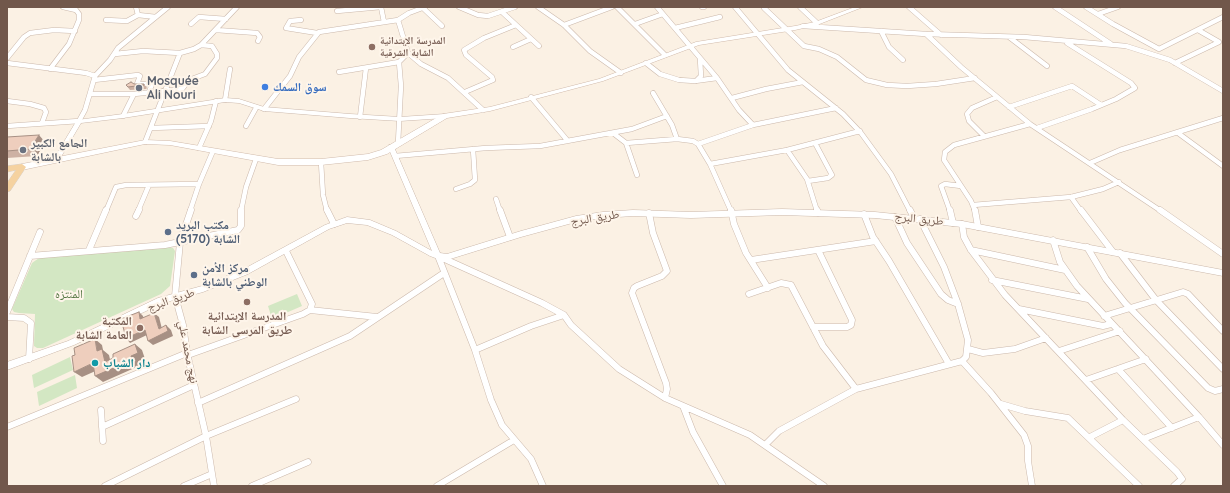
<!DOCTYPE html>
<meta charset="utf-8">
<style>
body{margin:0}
#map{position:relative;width:1230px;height:493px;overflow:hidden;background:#fbf1e4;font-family:Quicksand,sans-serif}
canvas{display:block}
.frame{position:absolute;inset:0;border:8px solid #71574b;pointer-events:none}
</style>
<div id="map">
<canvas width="1230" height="493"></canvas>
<div class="frame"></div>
</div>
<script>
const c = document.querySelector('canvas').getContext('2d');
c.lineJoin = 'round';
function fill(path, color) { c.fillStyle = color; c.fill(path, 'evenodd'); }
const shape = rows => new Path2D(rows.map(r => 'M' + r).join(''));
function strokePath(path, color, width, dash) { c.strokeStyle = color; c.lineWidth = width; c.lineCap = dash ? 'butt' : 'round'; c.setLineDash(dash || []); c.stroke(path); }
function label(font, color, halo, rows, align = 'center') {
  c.font = font + ' Quicksand,"Noto Naskh Arabic",sans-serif'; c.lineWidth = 4; c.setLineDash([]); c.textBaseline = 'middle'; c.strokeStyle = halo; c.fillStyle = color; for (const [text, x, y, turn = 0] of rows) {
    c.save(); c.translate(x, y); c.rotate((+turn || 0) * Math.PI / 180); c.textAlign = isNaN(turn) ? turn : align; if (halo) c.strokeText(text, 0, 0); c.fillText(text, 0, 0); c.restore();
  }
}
fill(shape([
 [168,247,173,248,175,251,170,286,161,294,43,348,37,348,34,346,35,314,19,313,14,312,12,309,32,263,39,258,115,250,118,252],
 [297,294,302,306,272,319,268,306],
 [70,357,73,370,34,388,32,375],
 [75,375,77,388,39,406,37,392]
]), '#d3e7c3');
const minorFar1 = shape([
 [136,7,138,15],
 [459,7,478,15,488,16,515,7],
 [538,7,564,25,590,51,621,73],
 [617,7,665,55],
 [657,7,717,78,739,110,753,125,698,144],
 [702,7,704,7],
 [735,7,788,70,843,114,861,133,891,174,910,211],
 [800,7,817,23],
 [909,7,941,35],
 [1055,7,1111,44],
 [1086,7,1113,24,1159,49,1223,17],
 [423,8,442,26],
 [764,8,804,46,819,49,837,57,866,80,887,85,907,86,936,84,975,78],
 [337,11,381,7,384,22],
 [502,12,539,46],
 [1098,14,1118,7],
 [106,20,127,21,138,15,156,17],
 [301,20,290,21,286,28,317,33],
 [398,20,408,53,421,64,448,78,483,110],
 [191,24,199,17,226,19],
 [635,24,663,14],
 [564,25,612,7],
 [803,26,926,34,1024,37,1126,46,1170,60,1223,91],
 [675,28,720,17],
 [216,30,257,33,260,37,258,41],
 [881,31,889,47,903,60],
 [926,34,961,67,1030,124,1161,211],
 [1009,37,1047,66],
 [513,47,531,39],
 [115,54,143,51,180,53],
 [7,58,24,37,30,33,54,30,75,31],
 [7,63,86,73,95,76],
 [646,63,660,74,679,80,695,81,717,78],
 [1175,63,1219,42,1198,30],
 [50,69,69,44,79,20,79,14,76,10,63,7],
 [339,72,399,62,408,53],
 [94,80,138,75,140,76,137,84,152,84,149,92],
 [696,81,701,76,700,59],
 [465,92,493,80,492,77,466,55,464,50,484,38,516,25],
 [653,93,672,125,677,139],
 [90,94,134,94,182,89,189,80,205,74,217,58,217,54,212,46,201,45],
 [531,97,567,140],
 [732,98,766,89,803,82],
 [225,100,230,69],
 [7,101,30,104,44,108,46,112,42,123],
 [1009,107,1072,86,1101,105],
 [264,109,290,76,299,57,319,32,398,20,409,13,425,7],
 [123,116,134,94],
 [360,117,366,68],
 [753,125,836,108],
 [7,126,79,121,85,110,95,76,110,60,118,48,168,7],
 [246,126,256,108],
 [151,128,209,126],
 [1037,128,1092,109,1116,99,1135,88,1131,83,1067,43],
 [613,133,626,143,637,175],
 [1178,133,1223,166],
 [984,136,969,121,967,114,972,108,997,97],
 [145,142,180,53,194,49,201,45,237,7],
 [398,143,401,86,399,62],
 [626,143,677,139,693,141,698,144,710,164,731,211],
 [199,148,211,121,216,101],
 [787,150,807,179,817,211],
 [395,156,486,148,540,146,632,129,667,116],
 [321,162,323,195,327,211],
 [1090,163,1120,150,1223,118],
 [710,164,787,150,860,131],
 [808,181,828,178,832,175,815,143],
 [456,189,470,184,475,180,473,149],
 [1071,197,1081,211],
 [496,199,500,211],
 [973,205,1071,197,1103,189,1119,182],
 [106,211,116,187,126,185,199,184],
 [138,211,149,185],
 [190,211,199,184,213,151],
 [241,211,246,187,256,159],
 [950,211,941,186,945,184,961,186],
 [975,211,971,201,944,160,945,152,954,145,1030,124]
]);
const minor = shape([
 [191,210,180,242,175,296,183,325,187,353,206,436,214,486],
 [327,210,334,224],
 [500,210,510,237],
 [731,210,734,224,746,253,768,288],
 [817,210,818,213],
 [910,210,914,218],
 [950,210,953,223],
 [975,210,978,227],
 [1081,210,1113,252],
 [1160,210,1223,254],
 [649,213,653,233,667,271,662,276,637,286,634,288,632,293,666,383,667,389,665,398],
 [864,214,873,237,889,261,949,364],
 [136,216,139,210],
 [895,217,907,243,941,294,948,300,958,304],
 [962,224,964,237,971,250,1005,295,1123,420,1177,472,1182,479,1174,486],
 [1053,240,1060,262,1077,286,1199,417,1223,445],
 [1087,247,1106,279,1125,303,1208,388,1215,391,1223,389],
 [89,250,106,210],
 [971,250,1065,270],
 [1120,253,1156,300,1223,369],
 [30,256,165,245,238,230,241,226,241,210],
 [438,256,542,303,564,315,571,325,619,369,665,398,750,435,824,486],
 [438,256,475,350,491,400,502,425,531,459,543,486],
 [751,260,876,241],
 [992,280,1088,299],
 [749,294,781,283,791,285,823,346,856,389],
 [1019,309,1103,326,1111,324],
 [310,310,377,317],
 [7,312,40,232],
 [1104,316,1183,292,1188,294,1223,331],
 [7,317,24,318,31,323,29,359],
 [813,327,847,327,851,325,852,320,818,250],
 [968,349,983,353,1015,349,1046,338],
 [475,350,531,326,564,315],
 [1059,351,1120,331],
 [188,355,303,314,310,310,312,304,286,251],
 [962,361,991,393,1024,435,1028,446,1028,461,1032,486],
 [1118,369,1172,428],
 [1086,380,1146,359],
 [198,403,350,336,444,273],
 [1001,404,1025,411,1068,418,1139,486],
 [683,406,693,432,723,486],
 [101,410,103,441],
 [7,427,187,353],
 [102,427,194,385],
 [1090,437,1123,420],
 [1143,439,1199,417],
 [765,445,779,431,856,389,962,361,966,357,968,340,958,304,944,267,920,219],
 [105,486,206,436,296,399],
 [184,486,212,474],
 [252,486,308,462],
 [437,486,514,440]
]);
const tertiary = shape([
 [225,98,239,99,264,107,350,114,400,117,445,114,448,116,445,118,400,121,350,118,264,111,239,103,225,102,123,118,81,123,58,162,54,162,53,160,77,120,123,114,225,98],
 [389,145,391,145,394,147,440,253,447,254,521,231,576,216,603,212,633,210,691,212,782,209,875,212,962,221,1223,270,1223,276,962,227,875,218,782,215,691,218,633,216,603,218,576,222,521,237,447,260,438,259,430,256,392,235,367,225,347,223,329,229,248,274,203,292,163,303,74,345,7,370,7,362,68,341,158,298,202,286,242,270,325,225,347,217,370,220,396,231,432,251,388,147,389,145]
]);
const secondary = shape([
 [855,7,863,7,817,25,795,30,699,45,603,81,490,111,447,118,387,154,368,160,321,165,278,165,170,145,145,144,22,170,18,167,22,164,145,140,170,141,278,159,321,159,368,154,381,150,443,114,490,107,599,79,696,42,795,26,815,22,855,7]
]);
const primary = shape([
 [22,164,26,167,10,191,7,192,7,183,16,170,7,172,7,166,22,164]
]);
strokePath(minorFar1, '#cbb8ab', 5.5);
strokePath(minor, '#cbb8ab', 7);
strokePath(tertiary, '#cbb8ab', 1);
strokePath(secondary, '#d0baab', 1);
strokePath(primary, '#d7d0cd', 1);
strokePath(minorFar1, '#fff', 4.5);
strokePath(minor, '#fff', 6);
fill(tertiary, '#fff');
fill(secondary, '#fff');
fill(primary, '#f5d2a0');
fill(shape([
 [134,84,144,84,147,88,146,89,130,90,126,85],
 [7,137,45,142,37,156,7,158]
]), '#cdb1a3');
fill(shape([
 [39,135,45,142,37,156,30,149],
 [139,312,143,316,145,323,140,319],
 [154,313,159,317,163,333,159,329],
 [166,325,171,330,173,336,153,345,148,341],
 [145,330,149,334,130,343,126,338],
 [95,339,102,345,103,350,109,355,112,368,131,356,135,344,142,350,145,359,138,362,139,366,103,382,95,376,105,362,97,351],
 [93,363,100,369,82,377,74,372]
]), '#a79084');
const building = shape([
 [131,82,134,84,144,84,144,85,128,87,126,85,131,82],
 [39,135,30,149,7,151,7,137,39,135],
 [139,312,140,319,154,313,159,329,166,325,168,331,148,341,145,330,126,338,121,319,139,312],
 [95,339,97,351,102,349,105,362,113,358,113,354,135,344,138,353,131,356,132,360,95,376,93,363,74,372,72,356,75,355,74,348,95,339]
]);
fill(building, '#eecebd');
strokePath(building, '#a79084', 1);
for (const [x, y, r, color] of [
 [372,47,4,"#8d6e63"],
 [265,87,4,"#3f7fe0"],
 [139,88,4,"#6b7280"],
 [23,150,4,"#6b7280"],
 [168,232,4,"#5c6f8a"],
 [194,275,4,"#5c6f8a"],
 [247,302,4,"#8d6e63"],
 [140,328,4,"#8d6e63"],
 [95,363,4,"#0f9aa8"]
]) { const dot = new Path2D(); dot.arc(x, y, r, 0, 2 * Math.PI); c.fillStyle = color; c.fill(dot); strokePath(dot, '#fef5ea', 1.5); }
label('bold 10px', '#785e54', '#fef5ea', [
 ["المدرسة الإبتدائية",380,41],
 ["الشابة الشرقية",380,53]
], 'left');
label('bold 12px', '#5b616d', '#fef5ea', [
 ["Mosquée",147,81],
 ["Ali Nouri",147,95],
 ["الجامع الكبير",31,143],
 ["بالشابة",31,157]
], 'left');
label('bold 12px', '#366cbe', '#fef5ea', [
 ["سوق السمك",273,87]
], 'left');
label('12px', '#71574b', '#fef5ea', [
 ["طريق البرج",595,218,-9],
 ["طريق البرج",919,219,6],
 ["طريق البرج",171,300,-19],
 ["نهج محمد علي",188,352,79]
]);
label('bold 12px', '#4e5e75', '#fef5ea', [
 ["مكتب البريد",176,225],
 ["الشابة (5170)",176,239],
 ["مركز الأمن",202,268],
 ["الوطني بالشابة",202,282]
], 'left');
label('12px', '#574', '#fef5ea', [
 ["المنتزه",69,294]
]);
label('bold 12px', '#785e54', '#fef5ea', [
 ["المدرسة الإبتدائية",247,316],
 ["طريق المرسى الشابة",247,330],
 ["المكتبة",132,321,"right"],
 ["العامة الشابة",132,335,"right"]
]);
label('bold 12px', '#0d838f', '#fef5ea', [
 ["دار الشباب",103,363]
], 'left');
</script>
